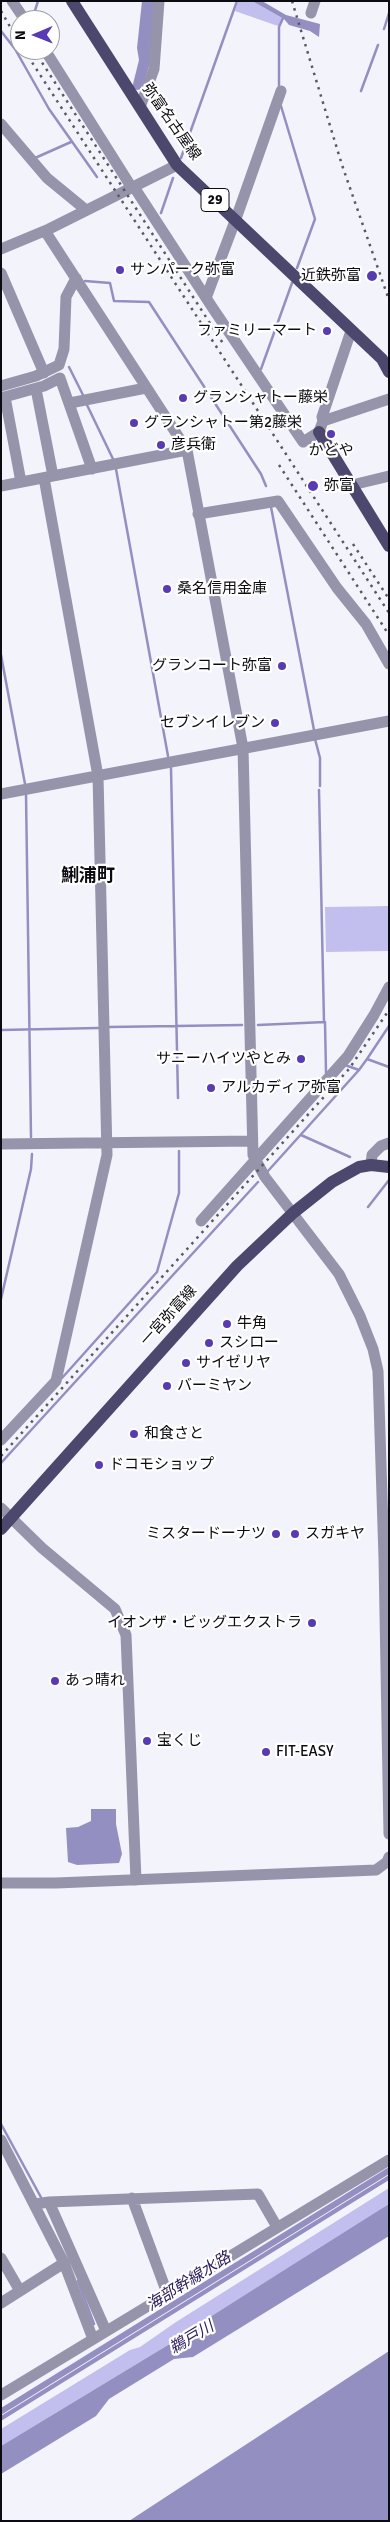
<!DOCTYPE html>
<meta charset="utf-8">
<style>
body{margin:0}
#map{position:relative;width:390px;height:2522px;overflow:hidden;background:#f3f3fc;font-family:Signika,sans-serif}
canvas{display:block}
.frame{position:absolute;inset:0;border:2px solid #0c0b12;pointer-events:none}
.north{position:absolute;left:10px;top:10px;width:50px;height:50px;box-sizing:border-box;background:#fff;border:1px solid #9e9da0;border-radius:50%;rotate:269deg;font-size:14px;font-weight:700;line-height:20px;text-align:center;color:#0c0b12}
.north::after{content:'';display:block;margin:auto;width:18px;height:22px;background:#583ab2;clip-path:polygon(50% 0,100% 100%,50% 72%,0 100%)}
</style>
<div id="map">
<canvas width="390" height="2522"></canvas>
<div class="frame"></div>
<div class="north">N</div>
</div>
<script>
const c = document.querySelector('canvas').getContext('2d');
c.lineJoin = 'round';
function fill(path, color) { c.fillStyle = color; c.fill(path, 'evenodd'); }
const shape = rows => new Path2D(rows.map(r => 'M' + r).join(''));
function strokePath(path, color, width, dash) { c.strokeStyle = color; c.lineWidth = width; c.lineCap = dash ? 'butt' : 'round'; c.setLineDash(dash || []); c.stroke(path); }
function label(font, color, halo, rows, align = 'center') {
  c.font = font + ' Signika,"Noto Sans JP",sans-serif'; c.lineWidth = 4.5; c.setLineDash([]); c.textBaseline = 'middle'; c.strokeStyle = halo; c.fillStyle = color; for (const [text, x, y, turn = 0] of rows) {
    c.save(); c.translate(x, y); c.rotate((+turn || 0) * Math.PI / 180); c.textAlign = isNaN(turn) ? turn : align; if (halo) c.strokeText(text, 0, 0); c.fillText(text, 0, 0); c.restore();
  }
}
fill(shape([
 [238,1,252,1,284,19,279,26,275,25,235,11],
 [389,906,389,951,326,952,325,907],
 [389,2188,389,2204,352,2229,210,2317,201,2325,1,2446,1,2429,130,2350,140,2347,176,2322]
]), '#c2beee');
fill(shape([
 [142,1,156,1,150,63,142,89,137,90,132,88,139,60,137,48],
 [252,1,262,1,286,15,320,24,319,37,310,31,289,25,284,19],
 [91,1809,116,1809,116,1824,122,1854,119,1863,77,1865,68,1862,66,1828,78,1827,91,1821],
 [389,2167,389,2174,1,2415,1,2408],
 [389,2175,389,2180,1,2421,1,2416],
 [389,2204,389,2236,193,2357,174,2359,109,2399,96,2416,1,2474,1,2446,201,2325,210,2317],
 [389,2351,389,2521,129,2521]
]), '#948fc1');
strokePath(shape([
 [32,20,38,1],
 [384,29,389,13],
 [1,31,15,49,49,109,97,177],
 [279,88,279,27,283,18],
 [361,91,378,45],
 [281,106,315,219,297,268],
 [35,158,71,142],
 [181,158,237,1],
 [161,213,173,178],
 [85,281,110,283,114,301,149,302,261,474,266,486],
 [69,367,83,395],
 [261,369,292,283],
 [87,405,113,459],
 [116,469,168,756],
 [271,507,314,730],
 [1,655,25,784],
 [315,739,320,758,320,786],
 [171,768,178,1098],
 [319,790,324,1022],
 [26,794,31,1137],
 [258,1025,325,1022,326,1073],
 [109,1027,242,1025],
 [1,1030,98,1028],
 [367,1059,389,1026],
 [345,1065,359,1070,367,1059,389,1067],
 [301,1135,350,1157],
 [268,1171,359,1070],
 [368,1207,389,1180],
 [1,1299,31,1169,32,1154],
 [62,1378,157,1272,179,1193,179,1151],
 [1,1463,258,1182],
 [1,2124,43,2201],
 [78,2281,94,2324]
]), '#948fc1', 2.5);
strokePath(shape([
 [12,1,25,20],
 [311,13,315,1],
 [45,50,132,188],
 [140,107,154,69,159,1],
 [1,124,47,178,86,210],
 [134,187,212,307,303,442,319,432,323,421,389,399],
 [45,231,187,450,243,748,253,1155,265,1177,339,1274,360,1316,373,1349,378,1371,384,1558,389,1834],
 [1,249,49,229,177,165],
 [1,273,44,373],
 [206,298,238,213,281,91],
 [1,386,36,376,59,365,64,349,66,297,76,278],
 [36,389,53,476],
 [5,397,21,482],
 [1,398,44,386,60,378,92,469],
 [70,403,146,388],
 [323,421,322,417,351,331],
 [352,485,389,476],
 [1,486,187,450],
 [198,514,278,501,337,588,366,624,389,664],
 [1,794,389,721],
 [1,1144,252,1141],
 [371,1165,372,1155,381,1146,389,1143],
 [201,1221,348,1056,374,1015,389,987],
 [1,1440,56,1381,107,1155,98,776,44,478],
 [1,1508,42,1548,115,1609,126,1635,136,1880],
 [1,1883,56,1883,376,1870,387,1862,389,1857],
 [1,2140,64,2263,93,2339],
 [132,2198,167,2293],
 [49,2202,106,2331],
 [35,2204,49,2202,258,2194,277,2227],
 [1,2258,20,2291],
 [1,2303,64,2263],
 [1,2395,389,2160]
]), '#9694ab', 11);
strokePath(shape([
 [72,1,177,165,382,359,389,372],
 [319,432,389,546],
 [1,1529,237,1266,293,1213,332,1182,359,1167,371,1165,389,1167]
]), '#4b476d', 12);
strokePath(shape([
 [292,1,342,165,389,300],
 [1,11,20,44],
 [24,50,389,613],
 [34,50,224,345],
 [279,465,389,635],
 [353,544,389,599],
 [1,1456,349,1069,389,1010]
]), '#5a5961', 2.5, [2.5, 5]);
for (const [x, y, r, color] of [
 [120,270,5,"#583ab2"],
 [372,276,6,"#583ab2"],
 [327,331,5,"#583ab2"],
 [183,398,5,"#583ab2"],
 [134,423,5,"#583ab2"],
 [331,434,5,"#583ab2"],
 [161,445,5,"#583ab2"],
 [313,486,6,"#583ab2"],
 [167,589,5,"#583ab2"],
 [282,666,5,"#583ab2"],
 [275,723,5,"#583ab2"],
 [301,1059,5,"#583ab2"],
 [211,1088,5,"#583ab2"],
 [227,1324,5,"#583ab2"],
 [209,1343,5,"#583ab2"],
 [186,1363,5,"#583ab2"],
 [167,1386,5,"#583ab2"],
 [134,1434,5,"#583ab2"],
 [99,1465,5,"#583ab2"],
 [276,1534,5,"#583ab2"],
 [295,1534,5,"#583ab2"],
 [312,1623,5,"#583ab2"],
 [55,1681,5,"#583ab2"],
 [147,1741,5,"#583ab2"],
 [266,1752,5,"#583ab2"]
]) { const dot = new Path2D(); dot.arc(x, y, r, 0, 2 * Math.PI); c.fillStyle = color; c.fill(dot); strokePath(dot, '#fff', 2); }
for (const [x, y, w] of [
 [215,200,28]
]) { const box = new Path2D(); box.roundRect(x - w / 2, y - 11.5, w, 23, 4); c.fillStyle = '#fff'; c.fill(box); strokePath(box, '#0c0b12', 1); }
label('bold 14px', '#0c0b12', null, [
 ["29",215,200]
]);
label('15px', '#0c0b12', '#fff', [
 ["弥富名古屋線",171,122,55],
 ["一宮弥富線",169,1316,-48]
]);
label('15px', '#0c0b12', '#fff', [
 ["サンパーク弥富",130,270],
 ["近鉄弥富",361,276,"right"],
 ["ファミリーマート",317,331,"right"],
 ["グランシャトー藤栄",193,398],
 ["グランシャトー第2藤栄",144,423],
 ["彦兵衛",171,445],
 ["かどや",331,451,"center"],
 ["弥富",324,486],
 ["桑名信用金庫",177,589],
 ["グランコート弥富",272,666,"right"],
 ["セブンイレブン",265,723,"right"],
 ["サニーハイツやとみ",291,1059,"right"],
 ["アルカディア弥富",221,1088],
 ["牛角",237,1324],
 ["スシロー",219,1343],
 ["サイゼリヤ",196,1363],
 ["バーミヤン",177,1386],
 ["和食さと",144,1434],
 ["ドコモショップ",109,1465],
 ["ミスタードーナツ",266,1534,"right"],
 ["スガキヤ",305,1534],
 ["イオンザ・ビッグエクストラ",302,1623,"right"],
 ["あっ晴れ",65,1681],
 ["宝くじ",157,1741],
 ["FIT-EASY",276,1752]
], 'left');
label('italic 16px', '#2e205d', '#fff', [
 ["海部幹線水路",189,2282,-32],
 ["鵜戸川",192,2338,-31]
]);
label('bold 18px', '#0c0b12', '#fff', [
 ["鯏浦町",88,876]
]);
</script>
